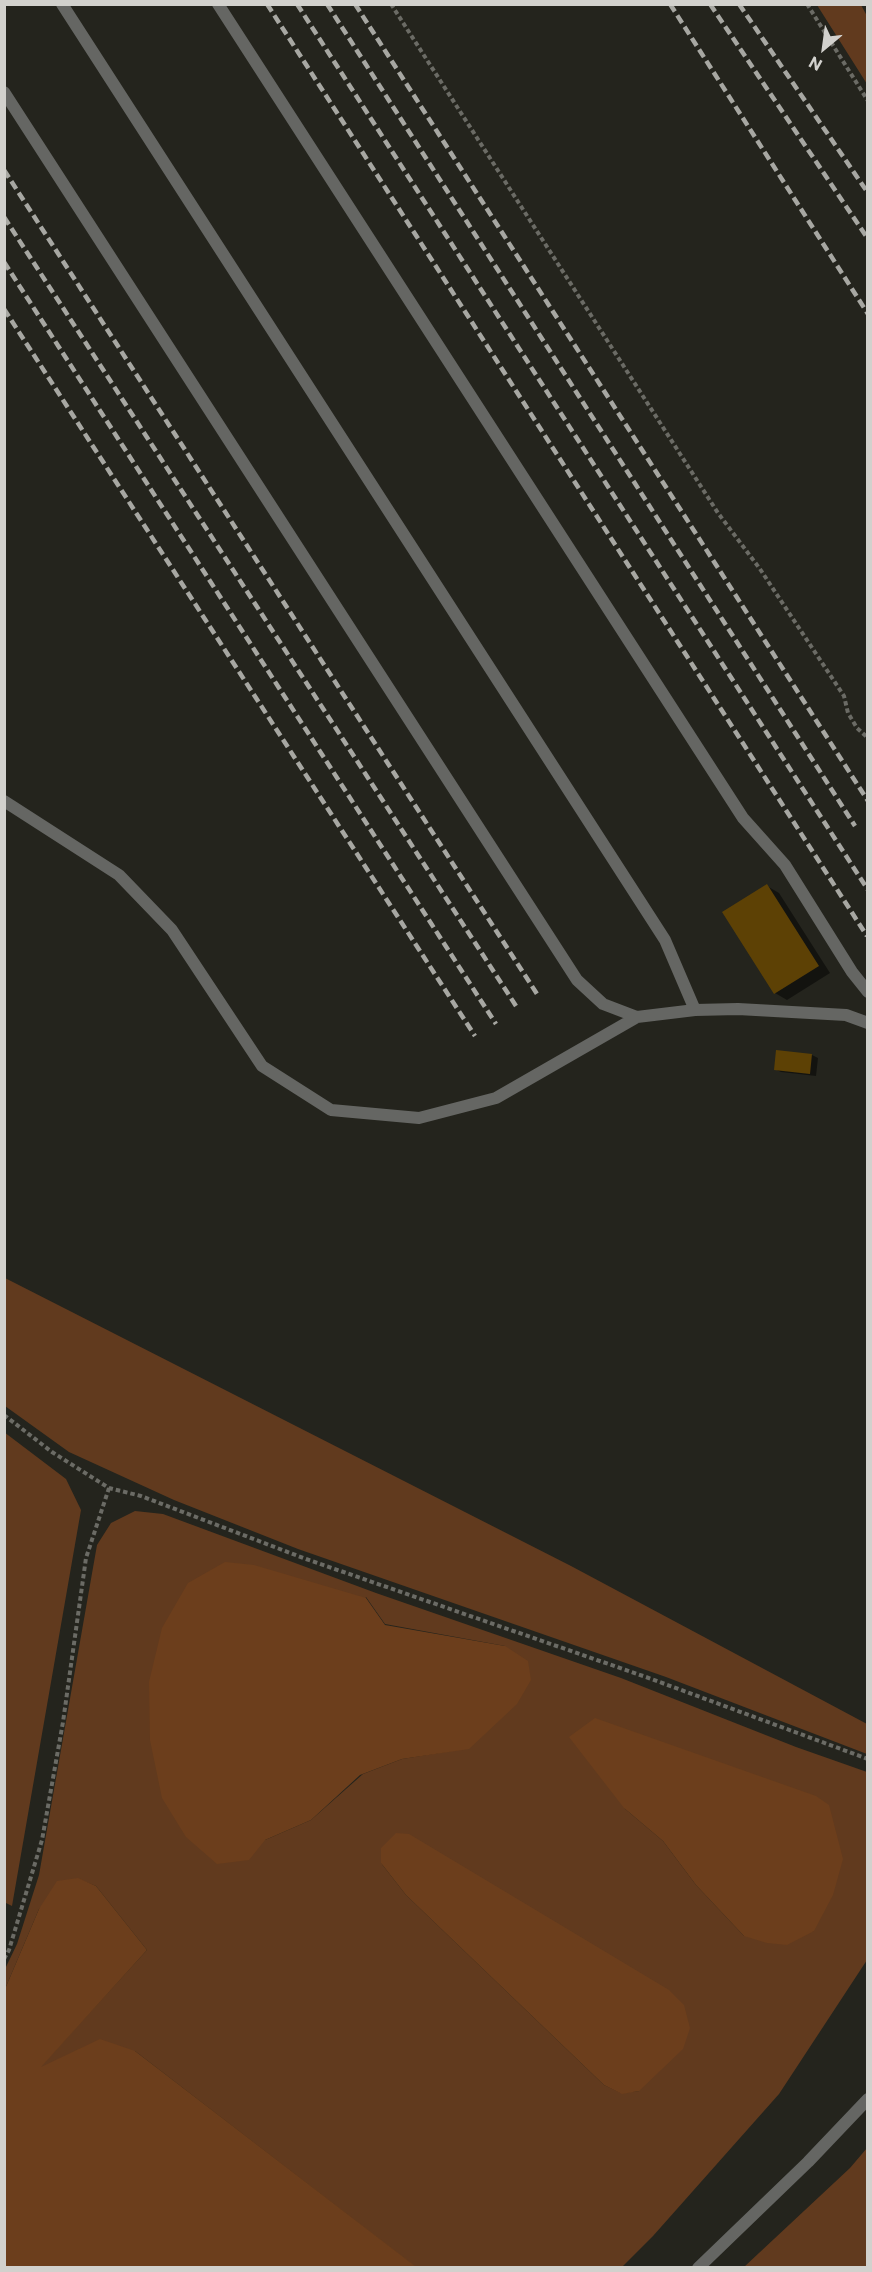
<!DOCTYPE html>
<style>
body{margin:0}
#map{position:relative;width:872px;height:2272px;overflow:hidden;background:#24241d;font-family:Commissioner,sans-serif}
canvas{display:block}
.frame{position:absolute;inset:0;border:6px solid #d2d1cd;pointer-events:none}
.north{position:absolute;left:794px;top:18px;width:60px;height:60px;-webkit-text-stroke:4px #24241d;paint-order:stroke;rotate:209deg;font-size:16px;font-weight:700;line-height:24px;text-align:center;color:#d2d1cd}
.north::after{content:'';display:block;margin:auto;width:21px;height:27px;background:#d2d1cd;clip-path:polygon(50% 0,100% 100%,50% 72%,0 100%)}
</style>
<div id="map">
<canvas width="872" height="2272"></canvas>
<div class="frame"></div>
<div class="north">N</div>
</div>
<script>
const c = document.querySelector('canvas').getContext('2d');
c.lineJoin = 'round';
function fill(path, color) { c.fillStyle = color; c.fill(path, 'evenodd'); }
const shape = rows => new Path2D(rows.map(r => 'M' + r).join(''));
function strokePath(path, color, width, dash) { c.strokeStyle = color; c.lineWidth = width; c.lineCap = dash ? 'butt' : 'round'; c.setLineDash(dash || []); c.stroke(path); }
fill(shape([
 [817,5,861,5,867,16,867,84],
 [5,1278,571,1566,867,1724,867,1754,666,1677,298,1549,174,1500,69,1452,5,1406],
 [4,1432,66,1479,81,1510,12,1906,4,1902],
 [135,1511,163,1514,376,1593,621,1678,796,1747,867,1772,867,1960,779,2094,653,2236,622,2267,413,2267,414,2266,135,2051,39,2068,147,1950,96,1886,78,1879,39,1909,5,1989,5,1969,17,1944,39,1875,97,1545,111,1523],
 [366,1597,385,1624,505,1646,469,1748,402,1759,363,1774,311,1820,265,1840],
 [624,1808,814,1931,744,1936,696,1885,663,1841],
 [381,1863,639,2091,621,2093,604,2085,406,1895],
 [867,2148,867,2267,744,2267,850,2168]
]), '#613a1e');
fill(shape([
 [225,1562,254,1565,366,1598,385,1625,505,1646,528,1661,531,1680,517,1704,469,1749,402,1759,360,1775,311,1820,265,1840,249,1860,217,1864,186,1837,162,1798,150,1740,149,1682,162,1628,188,1583],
 [595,1718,816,1796,829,1805,843,1859,833,1895,814,1931,787,1945,767,1943,744,1936,696,1885,663,1841,624,1808,569,1737],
 [396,1833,409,1834,669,1990,684,2005,690,2028,683,2049,639,2091,622,2094,604,2085,406,1895,381,1863,381,1848],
 [78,1878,96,1886,147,1950,41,2067,100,2039,135,2051,415,2266,413,2267,5,2267,5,1989,39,1909,57,1881]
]), '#6c3e1c');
fill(shape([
 [767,886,779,893,830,973,787,1000,775,993],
 [777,1051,812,1055,818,1058,816,1076,781,1072,775,1069]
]), '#0007');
fill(shape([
 [767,884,819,966,774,994,722,912],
 [776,1050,812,1054,810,1074,774,1070]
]), '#5d4105');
strokePath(shape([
 [391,4,718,513,760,569,844,696,848,713,857,728,868,738],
 [807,4,868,101],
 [4,1415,52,1452,109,1488,141,1496,306,1559,646,1677,868,1759],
 [4,1959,9,1950,42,1840,63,1722,86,1558,109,1488]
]), '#6b6b65', 4, [4.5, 3]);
strokePath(shape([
 [62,4,665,940,695,1010],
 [218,4,743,818,785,865,852,972,868,992],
 [4,92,577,980,603,1004,637,1017],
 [4,801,119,875,172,930,262,1066,331,1110,419,1118,496,1098,637,1017,695,1010,738,1009,846,1015,868,1023],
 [698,2268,808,2162,868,2099]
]), '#656663', 12);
strokePath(shape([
 [267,4,867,936],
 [297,4,868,890],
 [327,4,855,826],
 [355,4,868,801],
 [670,4,868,314],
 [710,4,868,239],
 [739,4,868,193],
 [4,170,539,997],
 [4,217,518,1009],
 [4,262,496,1024],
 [4,309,475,1036]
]), '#a7a7a2', 4.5, [9, 4.5]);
</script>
